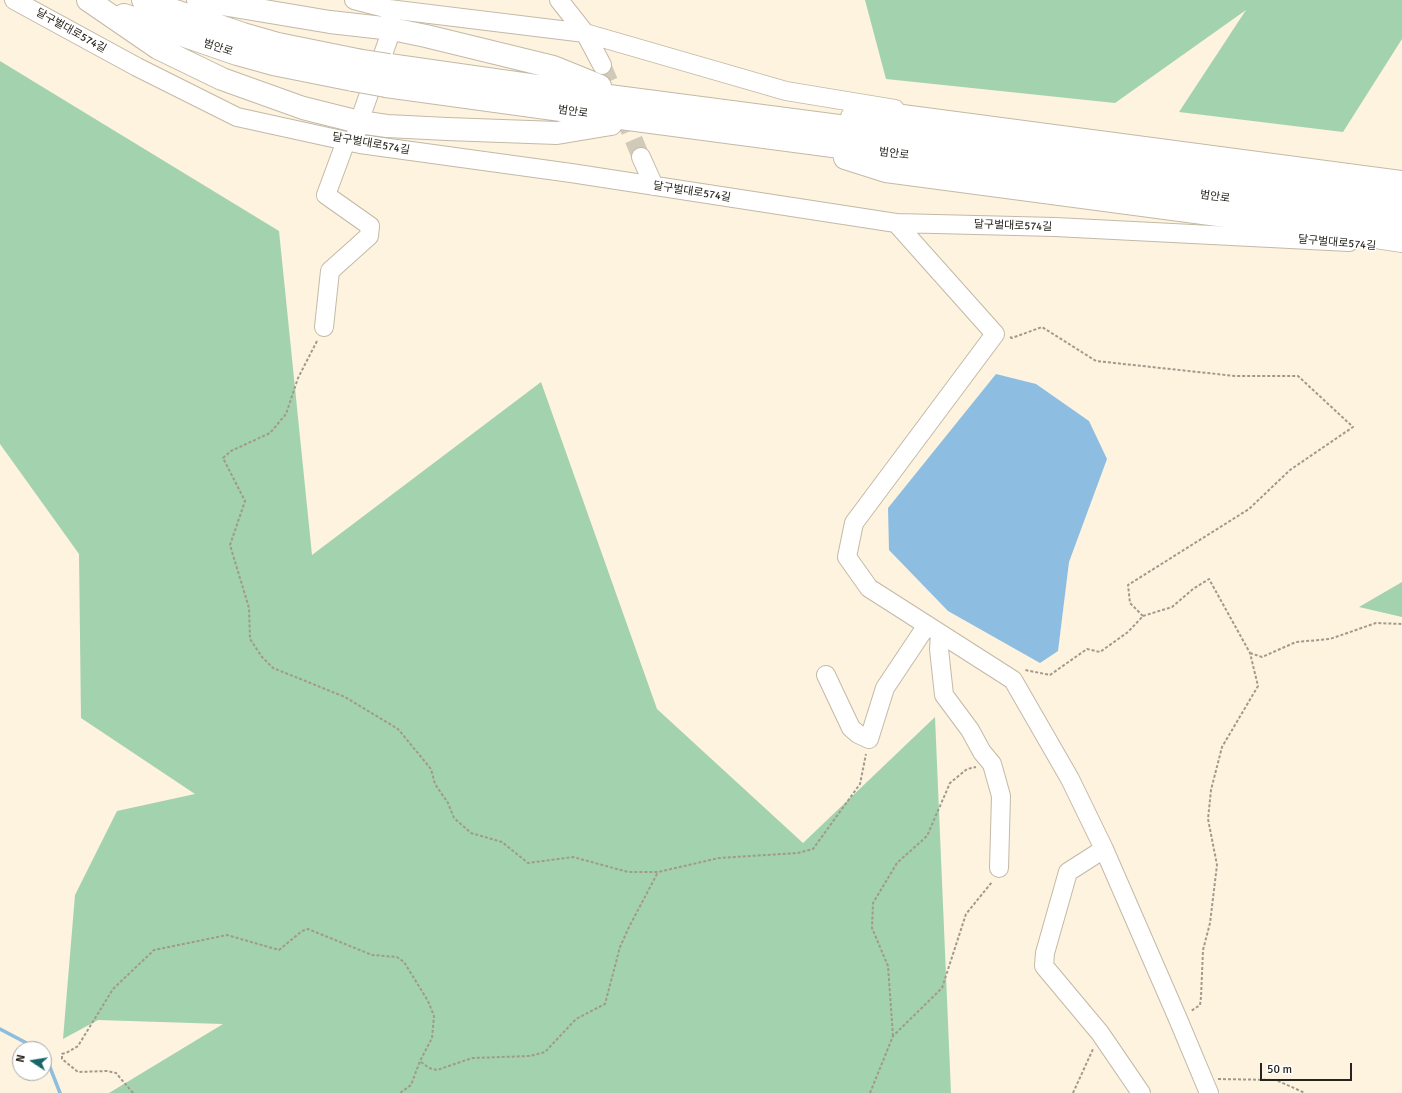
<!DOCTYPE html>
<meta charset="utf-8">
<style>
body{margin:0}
#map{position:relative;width:1402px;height:1093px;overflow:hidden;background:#fdf3df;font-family:Signika,sans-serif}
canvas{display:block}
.north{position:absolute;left:12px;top:1041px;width:40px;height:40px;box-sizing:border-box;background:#fff;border:1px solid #a9a7a5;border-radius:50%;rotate:282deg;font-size:11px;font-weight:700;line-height:16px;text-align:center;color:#27241d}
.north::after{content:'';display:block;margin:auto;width:14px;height:18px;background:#166569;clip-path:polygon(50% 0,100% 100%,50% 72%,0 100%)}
.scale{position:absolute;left:1260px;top:1063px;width:92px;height:18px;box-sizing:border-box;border:2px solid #27241d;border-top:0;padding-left:5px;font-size:12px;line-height:14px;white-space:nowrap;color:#27241d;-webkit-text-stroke:3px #fff;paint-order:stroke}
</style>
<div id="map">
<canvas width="1402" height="1093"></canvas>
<div class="north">N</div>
<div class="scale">50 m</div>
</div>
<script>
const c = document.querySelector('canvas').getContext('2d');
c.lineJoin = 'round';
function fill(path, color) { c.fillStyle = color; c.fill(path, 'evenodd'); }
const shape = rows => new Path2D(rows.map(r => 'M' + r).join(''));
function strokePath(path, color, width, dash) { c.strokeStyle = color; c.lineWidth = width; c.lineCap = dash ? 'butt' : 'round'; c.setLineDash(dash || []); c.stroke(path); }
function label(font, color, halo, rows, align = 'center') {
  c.font = font + ' Signika,"Noto Sans KR",sans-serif'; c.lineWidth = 3; c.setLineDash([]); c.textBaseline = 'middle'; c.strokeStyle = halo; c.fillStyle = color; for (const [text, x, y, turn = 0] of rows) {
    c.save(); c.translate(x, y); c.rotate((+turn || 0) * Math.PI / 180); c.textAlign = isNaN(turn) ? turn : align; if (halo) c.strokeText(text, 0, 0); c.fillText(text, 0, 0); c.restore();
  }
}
fill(shape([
 [865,0,1402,0,1402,39,1343,132,1179,112,1246,10,1115,103,886,79],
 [0,61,279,231,312,555,541,382,657,709,803,843,935,717,951,1093,109,1093,223,1024,98,1020,63,1039,75,895,117,811,195,794,81,718,79,554,0,444],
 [1402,582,1402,617,1359,607]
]), '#a3d2ae');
fill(shape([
 [996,374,1036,384,1089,421,1107,459,1069,562,1058,651,1040,663,948,611,889,550,888,508]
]), '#8dbde0');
strokePath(shape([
 [0,1029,38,1049],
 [44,1052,60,1093]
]), '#8dbde0', 3.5);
strokePath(shape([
 [602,65,641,157]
]), '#d2cab8', 18, [18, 9]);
const minor = shape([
 [14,0,137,67,237,117,360,144,571,173,896,223,1055,227,1349,242],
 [354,0,389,9,585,33],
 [559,0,585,33],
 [602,65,585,33,786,91,895,109],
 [356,134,359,122,392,29,390,16],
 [641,157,654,186],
 [896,223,995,334,854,523,847,557,869,588,1013,680,1070,779,1104,849,1178,1019,1209,1093],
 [324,327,330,271,369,236,370,226,326,195,346,141],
 [940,634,939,649,944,695,970,730,982,752,992,764,1001,796,999,868],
 [826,675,851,728,858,734,869,739,885,688,927,625],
 [1104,849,1068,872,1045,953,1044,966,1100,1033,1141,1093]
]);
const highway = shape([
 [88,0,158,48,222,79,303,108,359,122,387,126,447,129,557,133,611,124],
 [143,0,243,34,278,44,357,60],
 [198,0,330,22,392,29,426,36,553,67,600,86],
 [124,15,237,54,273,64,353,80],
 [389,65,586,93,984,145,1402,203],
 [386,86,583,113,1173,191,1402,224],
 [852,117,895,115,1402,182],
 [845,158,886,171,1316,228,1402,241]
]);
strokePath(minor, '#c3b9a7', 20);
strokePath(highway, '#c3b9a7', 24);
strokePath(shape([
 [1010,337,1012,338,1042,327,1096,361,1235,376,1298,376,1353,427,1290,470,1249,509,1128,585,1130,603,1143,616,1128,632,1100,652,1087,649,1050,675,1025,670],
 [317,341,298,378,286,414,270,433,231,451,223,458,245,501,230,545,249,608,250,639,262,657,273,668,345,697,398,729,431,769,435,784,448,803,454,818,471,833,502,842,528,863,573,857,628,872,658,872,719,858,798,853,813,849,860,784,866,754],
 [1143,616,1172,607,1193,589,1209,579,1250,653,1258,686,1222,747,1211,790,1208,819,1217,865,1210,923,1203,950,1201,997,1200,1005,1191,1011],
 [1250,653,1262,657,1296,642,1330,639,1376,623,1402,624],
 [893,1036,888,966,872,928,873,903,897,863,927,836,950,783,967,769,976,767],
 [421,1062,429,1068,437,1070,472,1058,530,1056,545,1052,576,1019,605,1004,620,947,629,927,658,872],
 [1218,1079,1276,1080,1305,1093],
 [133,1093,116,1073,107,1071,78,1072,62,1059,62,1054,68,1052,78,1046,113,989,154,950,227,935,279,950,302,931,308,929,372,955,397,957,404,962,428,1001,434,1016,432,1038,420,1061,411,1085,400,1093],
 [870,1093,893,1036,942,988,966,914,992,882],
 [1073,1093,1093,1049]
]), '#a19a8c', 2, [3, 2]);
strokePath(minor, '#fff', 18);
strokePath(highway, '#fff', 22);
const highwayBridge = shape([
 [357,60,389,65],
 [353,80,386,86]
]);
strokePath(highwayBridge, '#c3b9a7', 24, []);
strokePath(highwayBridge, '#fff', 22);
label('11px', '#27241d', '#fff', [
 ["달구벌대로574길",71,31,29],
 ["범안로",218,48,18],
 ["범안로",573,112,8],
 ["달구벌대로574길",371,144,10],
 ["범안로",894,154,7],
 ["달구벌대로574길",692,192,9],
 ["범안로",1215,197,8],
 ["달구벌대로574길",1013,226,2],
 ["달구벌대로574길",1337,243,5]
]);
</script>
